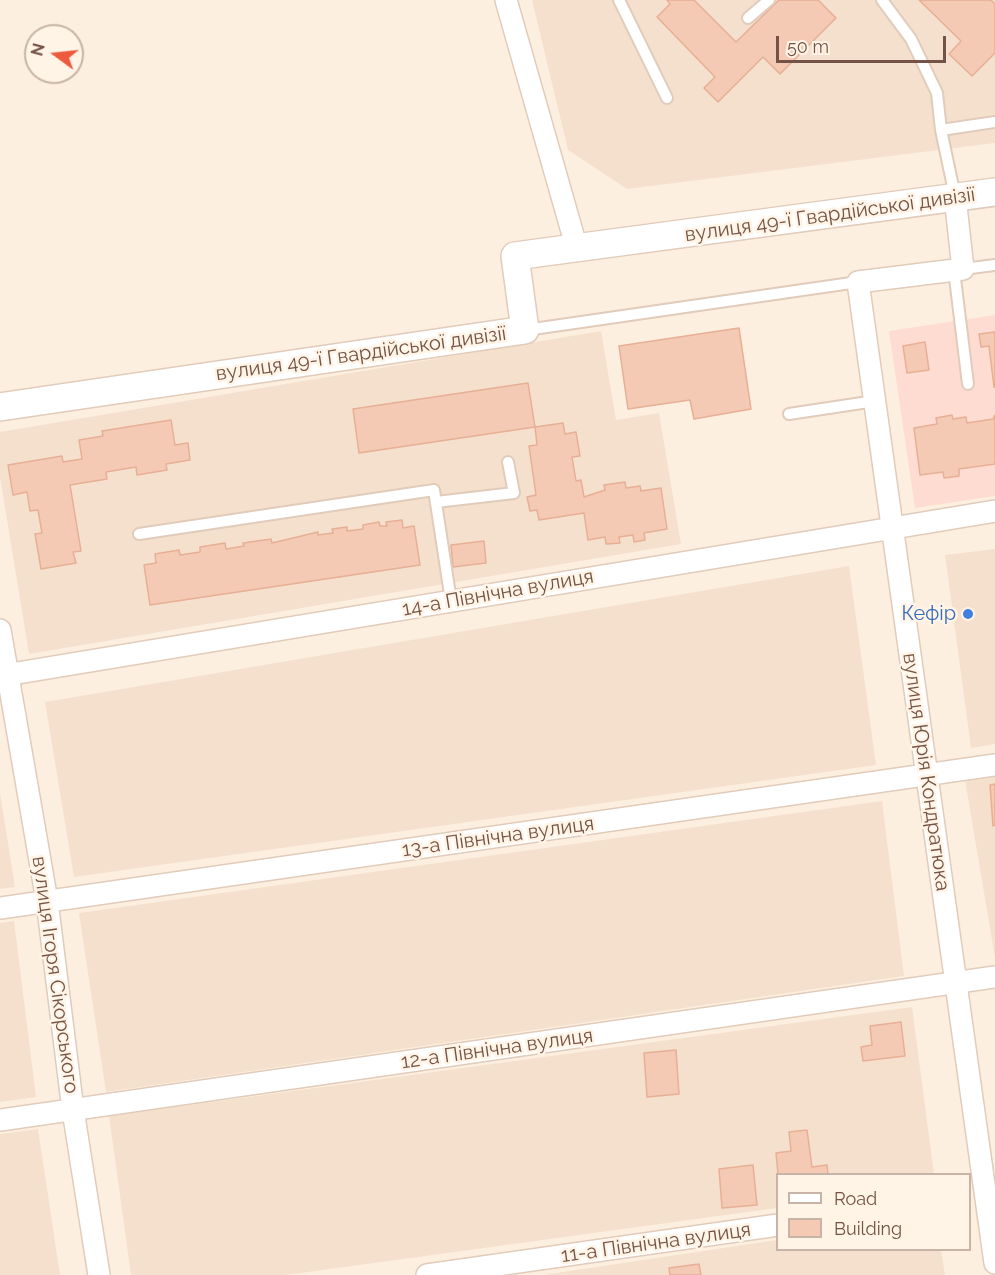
<!DOCTYPE html>
<meta charset="utf-8">
<style>
body{margin:0}
#map{position:relative;width:995px;height:1275px;overflow:hidden;background:#fdefdf;font-family:Raleway,sans-serif}
canvas{display:block}
.legend{position:absolute;left:776px;top:1173px;width:195px;height:78px;box-sizing:border-box;background:#fff4e6;border:2px solid #c7b4a6;margin:0;padding:8px 10px;list-style:none;font-size:18px;color:#745346}
.legend li{display:flex;align-items:center;gap:12px;height:30px}
.legend b{width:30px;border:2px solid #c7b4a6}
.north{position:absolute;left:24px;top:24px;width:60px;height:60px;box-sizing:border-box;background:#fff4e6;border:2px solid #c7b4a6;border-radius:50%;rotate:285deg;font-size:16px;font-weight:700;line-height:24px;text-align:center;color:#745346}
.north::after{content:'';display:block;margin:auto;width:21px;height:27px;background:#ed5a3d;clip-path:polygon(50% 0,100% 100%,50% 72%,0 100%)}
.scale{position:absolute;left:776px;top:36px;width:170px;height:27px;box-sizing:border-box;border:3px solid #745346;border-top:0;padding-left:8px;font-size:18px;line-height:21px;white-space:nowrap;color:#745346;-webkit-text-stroke:4px #fff4e6;paint-order:stroke}
</style>
<div id="map">
<canvas width="995" height="1275"></canvas>
<ul class="legend">
<li><b style="height:8px;background:#fff"></b>Road</li>
<li><b style="height:16px;background:#f4cab5"></b>Building</li>
</ul>
<div class="north">N</div>
<div class="scale">50 m</div>
</div>
<script>
const c = document.querySelector('canvas').getContext('2d');
c.lineJoin = 'round';
function fill(path, color) { c.fillStyle = color; c.fill(path, 'evenodd'); }
const shape = rows => new Path2D(rows.map(r => 'M' + r).join(''));
function strokePath(path, color, width, dash) { c.strokeStyle = color; c.lineWidth = width; c.lineCap = dash ? 'butt' : 'round'; c.setLineDash(dash || []); c.stroke(path); }
function label(font, color, halo, rows, align = 'center') {
  c.font = font + ' Raleway,sans-serif'; c.lineWidth = 5; c.setLineDash([]); c.textBaseline = 'middle'; c.strokeStyle = halo; c.fillStyle = color; for (const [text, x, y, turn = 0] of rows) {
    c.save(); c.translate(x, y); c.rotate((+turn || 0) * Math.PI / 180); c.textAlign = isNaN(turn) ? turn : align; if (halo) c.strokeText(text, 0, 0); c.fillText(text, 0, 0); c.restore();
  }
}
fill(shape([
 [532,0,995,0,995,143,627,189,568,150],
 [601,331,616,420,659,413,681,544,29,654,0,477,0,432],
 [995,549,995,744,971,748,945,555],
 [849,566,876,765,74,877,45,702],
 [995,775,995,958,965,780],
 [0,793,15,887,0,889],
 [882,801,904,976,106,1092,79,913],
 [14,921,36,1097,0,1102,0,923],
 [912,1007,934,1174,778,1174,777,1208,286,1275,131,1275,109,1116],
 [38,1129,60,1275,0,1275,0,1134],
 [777,1240,778,1250,941,1250,945,1275,543,1275]
]), '#f5e0cd');
fill(shape([
 [995,315,995,496,915,508,889,331]
]), '#fedcd2');
const building = shape([
 [667,0,694,0,736,42,779,0,818,0,836,18,780,74,763,57,718,102,704,88,715,77,657,17,670,4,667,0],
 [919,0,991,0,995,4,995,53,972,76,949,54,961,41,919,0],
 [739,328,751,409,694,419,690,400,628,409,619,346,739,328],
 [995,332,995,387,994,387,989,346,981,347,979,334,995,332],
 [925,342,929,370,907,373,903,346,925,342],
 [528,383,535,427,359,453,353,409,528,383],
 [952,415,953,419,966,417,967,423,993,419,995,415,995,464,959,469,959,476,944,478,943,472,920,475,914,428,937,424,936,418,952,415],
 [171,420,175,445,188,443,190,460,166,464,167,470,137,475,136,467,106,472,107,479,70,485,81,551,73,552,76,563,41,569,35,534,42,533,38,510,30,511,27,492,13,495,8,465,62,456,63,462,82,459,79,440,103,436,102,431,171,420],
 [563,423,565,434,576,432,580,456,572,457,576,481,581,480,584,497,605,490,604,485,625,482,626,488,640,486,641,491,661,488,667,529,644,533,645,540,634,542,633,535,619,537,620,543,606,544,605,537,588,540,584,513,539,520,537,510,530,511,527,497,536,495,529,446,537,445,535,427,563,423],
 [402,520,403,528,414,526,420,565,150,605,144,565,156,563,155,554,179,550,180,555,200,552,200,547,225,543,226,549,244,546,243,543,271,539,272,543,318,532,318,535,333,533,332,529,347,527,347,531,363,529,363,525,379,522,380,526,387,526,386,522,402,520],
 [484,541,486,563,453,567,451,545,484,541],
 [995,784,995,825,993,826,990,785,995,784],
 [901,1022,905,1056,863,1061,861,1047,872,1045,870,1026,901,1022],
 [676,1050,679,1094,647,1097,644,1053,676,1050],
 [807,1130,812,1167,827,1165,828,1174,778,1174,776,1153,791,1151,789,1132,807,1130],
 [753,1165,757,1205,722,1208,719,1169,753,1165],
 [699,1264,701,1275,670,1275,669,1268,699,1264]
]);
fill(building, '#f4cab5');
strokePath(building, '#e7af95', 1.5);
const service = shape([
 [619,0,667,98],
 [882,0,911,39,937,93,941,130,955,196],
 [748,18,769,0],
 [941,130,995,122],
 [963,269,995,265],
 [954,270,968,384],
 [526,330,858,282],
 [789,414,875,401],
 [436,502,514,493,508,462],
 [139,534,434,490,451,601]
]);
const minor = shape([
 [506,0,577,249],
 [955,197,963,269,858,282,995,1263],
 [0,630,47,901,73,1110,99,1275],
 [0,676,995,511],
 [0,908,995,765],
 [0,1120,995,977],
 [427,1275,778,1225]
]);
const tertiary = shape([
 [0,407,525,330,515,256,995,192]
]);
strokePath(service, '#e1cbbb', 14);
strokePath(minor, '#e1cbbb', 24);
strokePath(tertiary, '#e1cbbb', 30);
strokePath(service, '#fff', 10);
strokePath(minor, '#fff', 21);
strokePath(tertiary, '#fff', 27);
for (const [x, y, r, color] of [
 [968,614,6,"#3f7fe0"]
]) { const dot = new Path2D(); dot.arc(x, y, r, 0, 2 * Math.PI); c.fillStyle = color; c.fill(dot); strokePath(dot, '#fff4e6', 2); }
label('20px', '#745346', '#fff4e6', [
 ["вулиця 49-ї Гвардійської дивізії",830,215,-8],
 ["вулиця 49-ї Гвардійської дивізії",361,354,-8],
 ["14-а Північна вулиця",498,593,-10],
 ["вулиця Юрія Кондратюка",926,772,82],
 ["13-а Північна вулиця",498,837,-8],
 ["вулиця Ігоря Сікорського",55,975,82],
 ["12-а Північна вулиця",497,1049,-8],
 ["11-а Північна вулиця",656,1243,-8]
]);
label('20px', '#366cbe', '#fff4e6', [
 ["Кефір",956,614]
], 'right');
</script>
